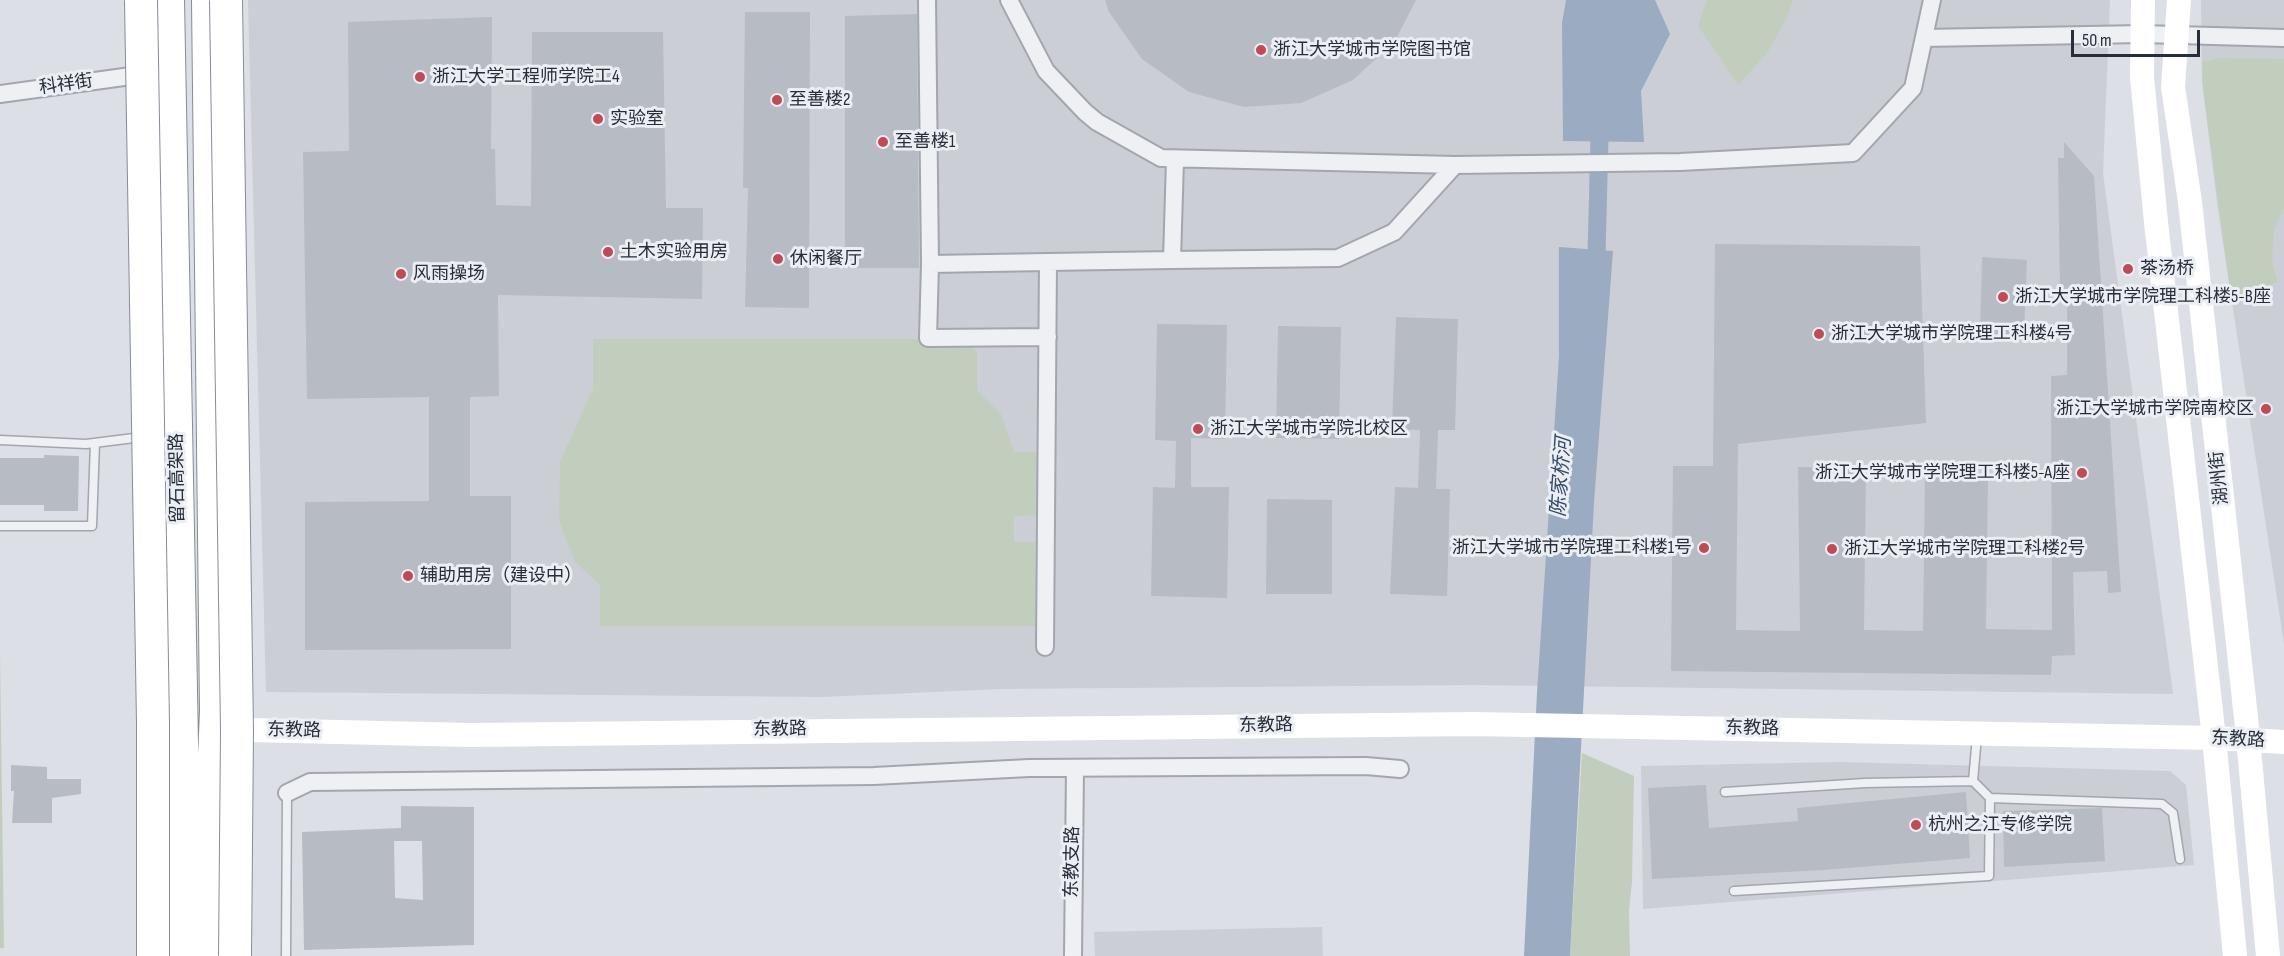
<!DOCTYPE html>
<meta charset="utf-8">
<style>
body{margin:0}
#map{position:relative;width:2284px;height:956px;overflow:hidden;background:#dcdfe5;font-family:"Sofia Sans Condensed",sans-serif}
canvas{display:block}
.scale{position:absolute;left:2071px;top:30px;width:129px;height:27px;box-sizing:border-box;border:3px solid #272d39;border-top:0;padding-left:8px;font-size:18px;line-height:21px;white-space:nowrap;color:#272d39;-webkit-text-stroke:4px #ebeef3;paint-order:stroke}
</style>
<div id="map">
<canvas width="2284" height="956"></canvas>
<div class="scale">50 m</div>
</div>
<script>
const c = document.querySelector('canvas').getContext('2d');
c.lineJoin = 'round';
function fill(path, color) { c.fillStyle = color; c.fill(path, 'evenodd'); }
const shape = rows => new Path2D(rows.map(r => 'M' + r).join(''));
function strokePath(path, color, width, dash) { c.strokeStyle = color; c.lineWidth = width; c.lineCap = dash ? 'butt' : 'round'; c.setLineDash(dash || []); c.stroke(path); }
function label(font, color, halo, rows, align = 'center') {
  c.font = font + ' "Sofia Sans Condensed","Noto Sans SC",sans-serif'; c.lineWidth = 6; c.setLineDash([]); c.textBaseline = 'middle'; c.strokeStyle = halo; c.fillStyle = color; for (const [text, x, y, turn = 0] of rows) {
    c.save(); c.translate(x, y); c.rotate((+turn || 0) * Math.PI / 180); c.textAlign = isNaN(turn) ? turn : align; if (halo) c.strokeText(text, 0, 0); c.fillText(text, 0, 0); c.restore();
  }
}
fill(shape([
 [248,0,2110,0,2103,173,2173,694,1474,685,1000,689,823,697,266,692],
 [2201,0,2284,0,2284,644,2218,210,2202,82],
 [1840,762,2170,771,2186,785,2194,865,1643,909,1641,766],
 [1322,927,1323,956,1095,956,1094,932]
]), '#cbced5');
fill(shape([
 [1707,0,1793,0,1787,18,1767,53,1738,85,1698,26],
 [2219,58,2284,59,2284,208,2274,229,2272,259,2277,282,2231,298,2203,88,2202,62],
 [593,339,962,339,977,352,977,390,1001,414,1014,452,1039,452,1039,515,1014,516,1014,542,1035,542,1035,626,600,626,600,585,575,562,559,521,560,462,593,389],
 [0,651,4,948,0,948],
 [1582,753,1634,776,1632,882,1629,910,1630,956,1570,956]
]), '#c1cebe');
fill(shape([
 [1566,0,1655,0,1670,34,1641,91,1644,142,1563,141,1562,23],
 [1559,247,1613,251,1594,502,1570,956,1524,956,1537,693,1559,356]
]), '#9aabc2');
strokePath(shape([
 [1596,274,1600,119]
]), '#9aabc2', 18);
fill(shape([
 [1105,0,1416,0,1395,41,1353,80,1301,103,1244,107,1189,92,1142,59,1109,12],
 [745,12,810,12,809,308,745,307,748,188,743,188],
 [917,14,919,268,845,268,845,16],
 [492,17,491,149,495,149,496,205,531,206,532,32,663,32,666,208,703,208,702,299,498,295,499,396,470,397,470,496,511,496,511,649,305,650,305,502,429,501,429,397,307,399,303,152,349,151,348,22],
 [2064,142,2094,176,2121,592,2108,593,2107,571,2073,572,2075,655,2052,656,2051,675,1671,671,1673,466,1713,466,1715,244,1920,246,1926,423,1738,444,1736,630,1800,631,1798,467,1866,468,1864,630,1923,631,1925,473,1988,474,1986,629,2052,630,2051,376,2067,375,2067,294,2060,294,2058,158,2064,158],
 [1982,257,2027,260,2024,334,1980,336],
 [1396,317,1458,319,1455,430,1438,430,1436,489,1450,489,1447,596,1390,594,1395,487,1418,488,1420,430,1392,429],
 [1157,324,1227,325,1225,439,1191,438,1191,487,1229,487,1227,598,1151,596,1153,487,1175,488,1176,441,1155,440],
 [1278,326,1341,327,1339,439,1276,438],
 [44,455,79,456,78,511,44,511,44,505,0,505,0,458,44,458],
 [1267,499,1332,500,1332,594,1266,594],
 [11,765,47,767,47,779,81,779,81,794,52,798,52,823,12,823,14,791,11,791],
 [1706,785,1709,828,1798,821,1797,808,1966,792,1970,858,1824,870,1652,879,1648,788],
 [401,806,474,807,474,945,304,950,302,832,401,828],
 [394,841,422,841,423,900,395,898],
 [2102,808,2105,861,2004,867,2003,811]
]), '#b7bbc4');
const lane = shape([
 [0,440,86,444,134,438],
 [0,526,92,526,95,443],
 [1725,792,1865,783,1973,781,1977,736],
 [1990,798,2162,804,2173,813,2180,859],
 [1734,891,1989,876,1990,798,1973,781],
 [286,956,287,793]
]);
const street = shape([
 [927,0,930,264],
 [1009,0,1046,71,1085,112,1097,122,1161,158,1455,165,1680,162,1853,153,1913,88,1932,0],
 [1924,38,2142,34,2284,38],
 [0,94,131,76],
 [1175,160,1172,260,1338,258,1394,232,1455,165],
 [1048,262,930,264,928,338,1048,337],
 [1045,647,1048,262,1172,260],
 [287,793,310,782,874,776,1029,768,1366,766,1400,769],
 [1073,956,1075,768]
]);
const highway = shape([
 [168,0,186,956],
 [208,0,216,711,212,807,213,956]
]);
strokePath(lane, '#a2a6ae', 11);
strokePath(street, '#a2a6ae', 20);
strokePath(highway, '#858c9a', 34);
strokePath(lane, '#eef0f4', 8);
strokePath(street, '#eef0f4', 16);
strokePath(shape([
 [2143,0,2142,77,2156,222,2214,738,2235,956],
 [2179,0,2173,87,2190,202,2247,727,2268,956],
 [248,730,471,735,1474,724,2214,738,2284,742]
]), '#fff', 24);
strokePath(highway, '#fff', 32);
const highwayBridge = shape([
 [141,0,153,723,153,956],
 [226,0,237,730,235,956]
]);
strokePath(highwayBridge, '#858c9a', 34, []);
strokePath(highwayBridge, '#fff', 32);
for (const [x, y, r, color] of [
 [1261,50,6,"#bf4b56"],
 [420,77,6,"#bf4b56"],
 [777,100,6,"#bf4b56"],
 [598,119,6,"#bf4b56"],
 [883,142,6,"#bf4b56"],
 [608,252,6,"#bf4b56"],
 [778,259,6,"#bf4b56"],
 [2128,269,6,"#bf4b56"],
 [401,274,6,"#bf4b56"],
 [2003,297,6,"#bf4b56"],
 [1819,334,6,"#bf4b56"],
 [2266,409,6,"#bf4b56"],
 [1198,429,6,"#bf4b56"],
 [2082,473,6,"#bf4b56"],
 [1704,548,6,"#bf4b56"],
 [1832,549,6,"#bf4b56"],
 [408,576,6,"#bf4b56"],
 [1916,825,6,"#bf4b56"]
]) { const dot = new Path2D(); dot.arc(x, y, r, 0, 2 * Math.PI); c.fillStyle = color; c.fill(dot); strokePath(dot, '#ebeef3', 2); }
label('18px', '#272d39', '#ebeef3', [
 ["浙江大学城市学院图书馆",1273,50],
 ["浙江大学工程师学院工4",432,77],
 ["至善楼2",789,100],
 ["实验室",610,119],
 ["至善楼1",895,142],
 ["土木实验用房",620,252],
 ["休闲餐厅",790,259],
 ["茶汤桥",2140,269],
 ["风雨操场",413,274],
 ["浙江大学城市学院理工科楼5-B座",2015,297],
 ["浙江大学城市学院理工科楼4号",1831,334],
 ["浙江大学城市学院南校区",2254,409,"right"],
 ["浙江大学城市学院北校区",1210,429],
 ["浙江大学城市学院理工科楼5-A座",2070,473,"right"],
 ["浙江大学城市学院理工科楼1号",1692,548,"right"],
 ["浙江大学城市学院理工科楼2号",1844,549],
 ["辅助用房（建设中）",420,576],
 ["杭州之江专修学院",1928,825]
], 'left');
label('18px', '#272d39', '#ebeef3', [
 ["科祥街",66,85,-8],
 ["留石高架路",178,478,-91],
 ["湖州街",2220,478,-96],
 ["东教路",1266,726,-1],
 ["东教路",1752,729,1],
 ["东教路",780,730,-1],
 ["东教路",294,731,1],
 ["东教路",2238,740,3],
 ["东教支路",1073,862,-89]
]);
label('italic 20px', '#364a69', '#ebeef3', [
 ["陈家桥河",1562,477,-86]
]);
</script>
